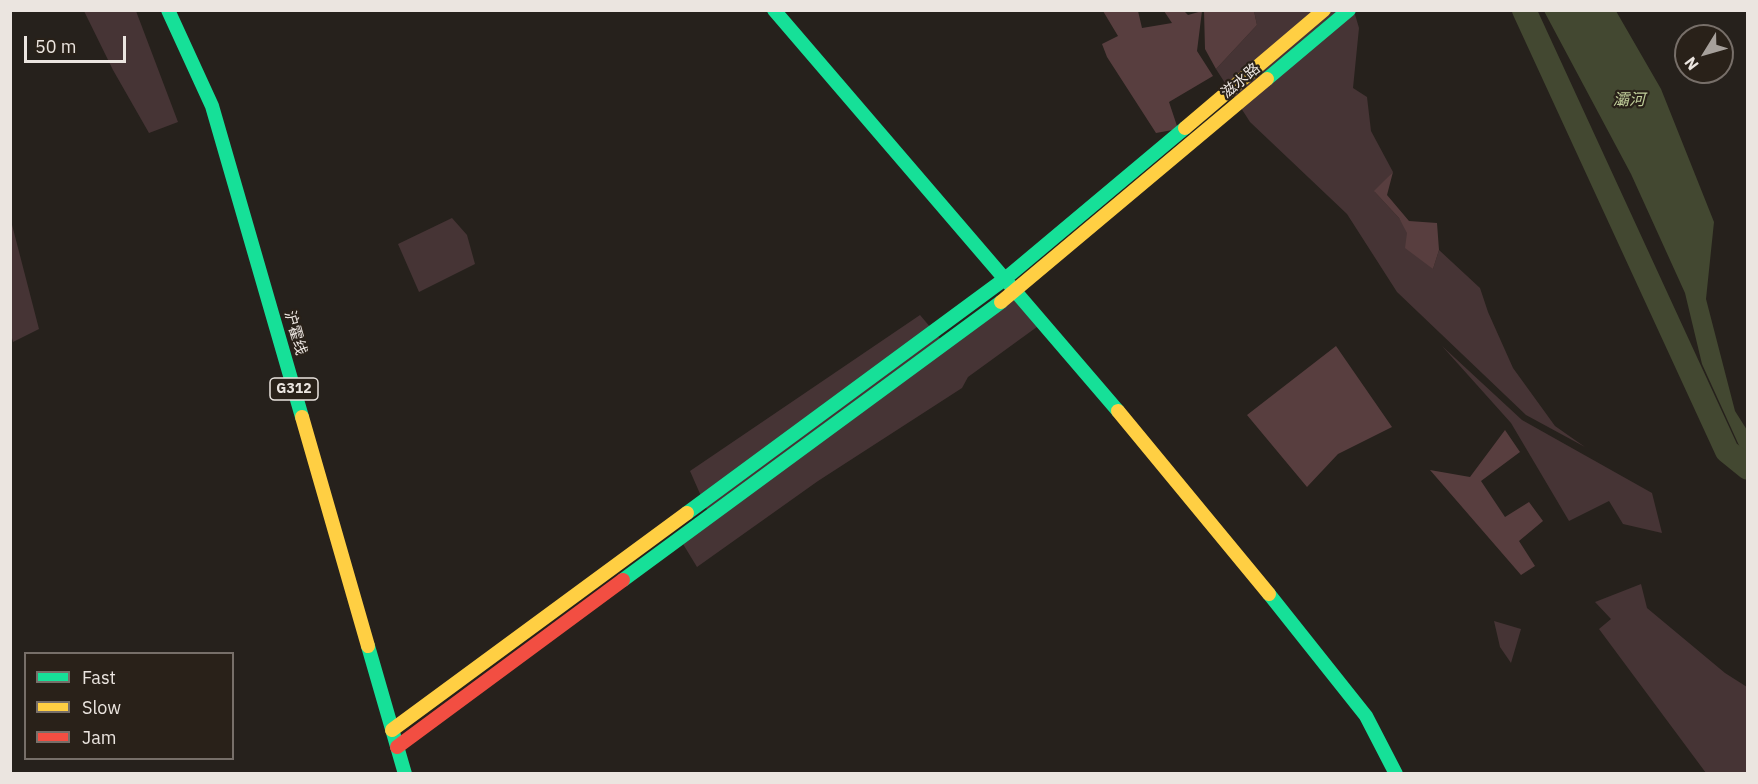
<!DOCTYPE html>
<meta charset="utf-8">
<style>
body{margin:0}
#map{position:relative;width:1758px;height:784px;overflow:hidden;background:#26211c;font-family:"IBM Plex Sans",sans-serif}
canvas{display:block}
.frame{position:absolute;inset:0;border:12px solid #ebe5e0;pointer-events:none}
.legend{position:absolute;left:24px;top:652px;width:210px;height:108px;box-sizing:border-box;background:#292119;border:2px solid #776f69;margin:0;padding:8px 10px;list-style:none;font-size:18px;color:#ebe5e0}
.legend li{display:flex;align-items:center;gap:12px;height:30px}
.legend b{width:30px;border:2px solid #776f69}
.north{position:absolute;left:1674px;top:24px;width:60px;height:60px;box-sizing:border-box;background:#292119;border:2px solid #776f69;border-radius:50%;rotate:233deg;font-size:16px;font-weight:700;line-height:24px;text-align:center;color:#ebe5e0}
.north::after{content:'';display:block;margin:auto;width:21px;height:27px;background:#a6a09b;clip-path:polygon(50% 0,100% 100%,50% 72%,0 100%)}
.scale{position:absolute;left:24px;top:36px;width:102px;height:27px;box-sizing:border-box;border:3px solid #ebe5e0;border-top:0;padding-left:8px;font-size:18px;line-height:21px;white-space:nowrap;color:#ebe5e0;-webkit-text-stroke:4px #292119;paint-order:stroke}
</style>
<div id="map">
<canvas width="1758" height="784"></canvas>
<div class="frame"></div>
<ul class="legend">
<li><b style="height:8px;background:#16e098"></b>Fast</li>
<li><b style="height:8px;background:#ffcf43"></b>Slow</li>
<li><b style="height:8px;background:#f24e42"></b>Jam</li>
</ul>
<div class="north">N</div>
<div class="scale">50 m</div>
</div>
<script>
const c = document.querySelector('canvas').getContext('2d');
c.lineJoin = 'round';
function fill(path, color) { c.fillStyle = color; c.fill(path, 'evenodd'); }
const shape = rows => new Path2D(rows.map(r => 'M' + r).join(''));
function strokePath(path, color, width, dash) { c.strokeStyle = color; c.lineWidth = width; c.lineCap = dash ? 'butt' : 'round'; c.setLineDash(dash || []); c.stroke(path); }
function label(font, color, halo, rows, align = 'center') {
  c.font = font + ' "IBM Plex Sans","Noto Sans SC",sans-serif'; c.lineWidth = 4.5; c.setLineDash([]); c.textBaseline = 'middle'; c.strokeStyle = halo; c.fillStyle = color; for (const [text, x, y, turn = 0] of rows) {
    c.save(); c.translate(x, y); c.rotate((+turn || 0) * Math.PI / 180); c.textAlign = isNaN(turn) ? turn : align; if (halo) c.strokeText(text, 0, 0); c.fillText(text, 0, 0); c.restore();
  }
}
fill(shape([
 [84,11,136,11,178,122,149,133,113,70],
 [1254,11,1354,11,1359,28,1353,88,1367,97,1371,131,1393,172,1375,192,1399,218,1433,269,1439,250,1480,288,1488,312,1513,368,1555,426,1585,447,1526,415,1397,292,1347,214,1250,122,1216,69,1257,25],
 [10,217,39,329,13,342,10,330],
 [452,218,467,235,475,264,419,292,398,244],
 [1017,297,1041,324,968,377,962,388,818,481,697,567,683,544,712,521,690,471,920,315,947,347],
 [1442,346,1522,420,1652,493,1662,533,1623,524,1609,501,1569,521,1511,423],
 [1641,584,1647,608,1725,673,1747,687,1747,773,1706,773,1599,629,1611,619,1595,602],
 [1494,621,1521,629,1511,663,1500,647]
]), '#463435');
fill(shape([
 [1103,11,1138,11,1142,28,1172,23,1164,11,1184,11,1188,15,1202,11,1197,51,1213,76,1169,102,1178,129,1156,133,1107,57,1102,44,1118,36],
 [1204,11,1254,11,1257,25,1216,69,1205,49],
 [1393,172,1387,195,1409,221,1437,223,1439,250,1433,269,1405,248,1407,233,1399,218,1374,191],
 [1336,346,1392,427,1338,454,1307,487,1247,415],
 [1505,430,1520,452,1481,481,1505,517,1529,502,1543,521,1519,541,1535,566,1521,575,1430,470,1470,477]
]), '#583e3f');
fill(shape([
 [1544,11,1616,11,1661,89,1714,222,1706,299,1735,411,1747,430,1747,463,1702,364,1685,293,1631,174]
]), '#434831');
strokePath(shape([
 [1524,10,1727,451,1748,468]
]), '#434831', 24);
strokePath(shape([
 [168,10,212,106,302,417],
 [774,10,1118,411],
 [1267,79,1349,10],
 [687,513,1006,278,1185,128],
 [623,580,1001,302],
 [1269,594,1366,716,1396,774],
 [368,646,405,774]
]), '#16e098', 14);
strokePath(shape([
 [1185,128,1324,10],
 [1001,302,1267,79],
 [1118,411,1269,594],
 [302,417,368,646],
 [392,730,687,513]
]), '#ffcf43', 14);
strokePath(shape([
 [397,747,623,580]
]), '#f24e42', 14);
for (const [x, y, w] of [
 [294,389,48]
]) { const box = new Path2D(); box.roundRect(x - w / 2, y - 11, w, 22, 4.5); c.fillStyle = '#292119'; c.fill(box); strokePath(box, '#ebe5e0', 1.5); }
label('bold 14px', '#ebe5e0', null, [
 ["G312",294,389]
]);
label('15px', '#ebe5e0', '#292119', [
 ["滋水路",1241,81,-40],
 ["沪霍线",295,333,74]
]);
label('italic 16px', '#c0ce9a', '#292119', [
 ["灞河",1629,100]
]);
</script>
